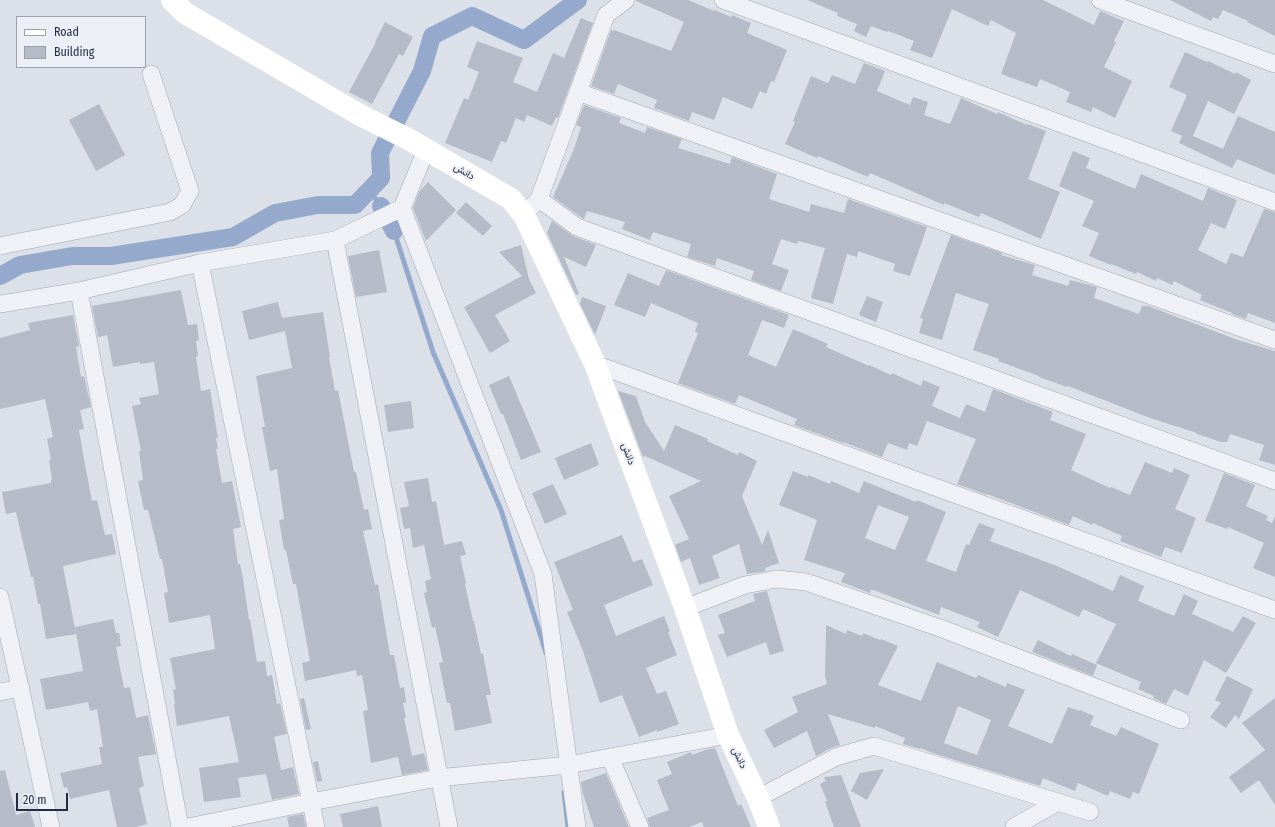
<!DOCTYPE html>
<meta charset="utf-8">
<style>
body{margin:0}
#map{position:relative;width:1275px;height:827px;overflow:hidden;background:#dce0e8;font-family:"Fira Sans Condensed",sans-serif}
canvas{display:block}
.legend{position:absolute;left:16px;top:16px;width:130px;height:52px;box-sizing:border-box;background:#eceff6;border:1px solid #9ca1ad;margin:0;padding:5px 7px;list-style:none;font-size:12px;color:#252c40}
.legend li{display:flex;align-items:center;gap:8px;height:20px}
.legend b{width:20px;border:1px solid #9ca1ad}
.scale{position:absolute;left:16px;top:793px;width:52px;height:18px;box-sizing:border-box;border:2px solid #252c40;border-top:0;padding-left:5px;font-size:12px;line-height:14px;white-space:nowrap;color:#252c40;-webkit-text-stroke:3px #eceff6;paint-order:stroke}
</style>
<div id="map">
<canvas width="1275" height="827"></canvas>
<ul class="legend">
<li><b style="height:5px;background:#fff"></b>Road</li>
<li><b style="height:11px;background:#b6bbc8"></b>Building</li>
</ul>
<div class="scale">20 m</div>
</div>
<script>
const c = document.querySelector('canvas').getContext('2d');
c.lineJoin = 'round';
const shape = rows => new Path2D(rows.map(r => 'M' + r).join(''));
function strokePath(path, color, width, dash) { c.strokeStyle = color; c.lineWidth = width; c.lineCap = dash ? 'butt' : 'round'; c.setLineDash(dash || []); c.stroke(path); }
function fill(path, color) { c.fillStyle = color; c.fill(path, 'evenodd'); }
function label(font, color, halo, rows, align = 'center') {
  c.font = font + ' "Fira Sans Condensed",Vazirmatn,sans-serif'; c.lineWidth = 4; c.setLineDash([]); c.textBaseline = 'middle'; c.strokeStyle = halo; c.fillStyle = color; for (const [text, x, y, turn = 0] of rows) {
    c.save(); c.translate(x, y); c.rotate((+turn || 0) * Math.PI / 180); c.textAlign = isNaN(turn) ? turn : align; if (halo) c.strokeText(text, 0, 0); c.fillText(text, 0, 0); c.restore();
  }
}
strokePath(shape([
 [369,190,381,206],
 [394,231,433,352,501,510,546,653],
 [564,792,568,827]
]), '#94a9cc', 5);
strokePath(shape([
 [381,206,394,231],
 [0,276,20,265,72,256,111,256,233,237,275,213,318,205,355,205,381,178,380,153,422,71,432,36,472,16,524,40,578,0]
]), '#94a9cc', 18);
fill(shape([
 [636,0,688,0,714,11,715,10,731,17,732,15,751,23,747,33,787,50,774,82,771,81,766,94,760,91,752,109,723,97,714,120,692,112,689,121,654,108,657,100,618,84,614,94,591,86,611,30,613,31,614,30,671,51,684,22,636,1],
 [807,0,1043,0,1094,25,1100,11,1124,21,1114,41,1116,42,1104,67,1132,81,1115,118,1093,107,1091,112,1066,102,1070,92,1040,79,1037,87,1001,74,1016,33,991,20,988,26,952,9,932,58,910,50,914,41,888,31,887,32,871,26,866,37,854,31,857,24,837,16,838,13],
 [1170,0,1275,0,1275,36,1247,22,1248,21,1223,10,1218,19,1213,17,1211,21],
 [581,18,593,23,558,118,556,117,552,126,527,115,524,122,516,118,506,143,501,141,492,162,445,143,464,98,468,100,479,72,467,67,477,41,523,58,513,82,537,92,553,53,564,58],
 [385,22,413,37,403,56,399,54,372,104,349,92,376,42,375,42],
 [1185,52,1207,62,1208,61,1235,74,1236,72,1251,80,1234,114,1208,101,1193,136,1223,149,1238,116,1275,132,1275,175,1237,159,1232,168,1179,143,1182,136,1171,131,1187,95,1169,87],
 [864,63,885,71,877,91,910,105,913,97,928,102,924,115,950,124,961,98,997,114,998,112,1027,125,1028,124,1046,131,1028,179,1060,192,1041,239,981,213,979,217,944,203,944,205,870,173,868,177,818,156,817,158,785,144,795,122,793,121,811,76,828,83,832,75,855,84],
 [99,104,125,155,96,171,69,120],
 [584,105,621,118,619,123,645,133,647,127,682,139,678,148,730,164,732,157,777,174,769,199,809,212,811,204,844,213,848,199,927,227,910,276,893,271,895,264,858,251,857,257,847,254,833,304,811,298,825,248,798,241,797,244,781,239,772,264,789,270,781,291,751,280,754,271,717,258,715,266,687,257,691,244,653,232,650,240,622,229,625,222,587,211,584,219,582,218,553,197,574,149,581,127,576,125],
 [1073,151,1090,158,1086,168,1135,189,1141,174,1203,201,1208,188,1237,200,1225,229,1211,223,1198,250,1226,264,1231,253,1243,257,1264,209,1275,212,1275,323,1248,313,1246,319,1232,314,1232,313,1200,300,1202,295,1174,281,1172,285,1157,278,1156,281,1137,272,1136,274,1111,264,1111,265,1089,256,1099,233,1082,226,1094,201,1059,186],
 [428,182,456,210,426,241,413,208,419,192],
 [466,202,492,226,483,236,456,213],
 [552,221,573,236,596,245,586,267,564,257,579,294,576,295,547,233],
 [951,235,1002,253,1001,255,1035,265,1032,275,1068,286,1070,280,1097,287,1094,298,1139,314,1142,306,1148,306,1238,340,1275,351,1275,465,1259,460,1264,445,1230,434,1227,442,1221,442,1197,434,1197,433,1150,418,1068,386,1067,387,1039,377,1039,376,998,361,999,359,973,350,989,304,956,293,942,340,919,333,923,319,920,318],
 [521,245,529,279,536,293,495,315,510,341,490,353,464,307,522,276,499,252],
 [379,250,387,292,356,297,348,256],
 [666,270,789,315,784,328,762,320,748,355,776,367,793,329,828,344,826,347,869,366,869,365,891,375,892,373,921,386,923,380,940,387,932,406,960,418,966,404,985,412,993,389,1053,412,1050,420,1086,434,1071,470,1110,488,1111,487,1130,495,1145,462,1172,473,1174,468,1190,475,1175,509,1196,518,1182,553,1165,547,1161,557,1120,541,1122,536,1093,523,1092,525,1073,516,1069,525,987,494,987,495,957,484,976,439,927,421,917,446,909,443,907,450,888,443,882,457,843,442,843,443,794,425,797,419,739,395,735,404,678,383,698,333,695,332,698,323,651,303,645,317,614,305,628,273,659,286],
 [181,290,188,325,197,324,199,340,196,341,198,356,196,357,201,391,210,389,218,438,216,438,218,449,216,449,222,483,232,481,241,527,233,529,238,564,240,564,243,579,249,620,250,619,257,662,265,661,267,676,272,675,277,704,280,703,287,734,274,737,281,770,293,767,299,794,272,800,266,774,238,778,241,797,204,802,199,768,239,762,229,716,177,726,174,704,175,704,173,690,176,689,170,658,215,649,210,615,169,623,164,593,168,592,162,559,160,559,148,510,144,510,138,481,143,480,139,451,141,451,132,406,141,404,139,398,159,394,154,362,140,364,140,362,113,367,107,335,98,337,92,306],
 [867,296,883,302,876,322,859,315],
 [582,297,606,306,595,335,580,304],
 [278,302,282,318,323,312,330,357,329,357,335,391,338,390,354,472,356,472,364,510,368,509,372,529,363,531,375,585,378,584,390,655,394,655,400,688,404,687,406,702,403,703,406,718,404,718,412,756,424,753,428,770,402,775,398,757,371,763,363,711,368,710,362,675,357,676,356,670,305,681,302,663,310,661,296,584,293,584,286,550,284,550,279,520,284,519,277,469,270,471,262,427,265,427,256,376,292,368,285,331,249,340,242,311],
 [73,315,79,346,76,347,81,377,84,376,91,407,80,410,84,429,79,430,85,465,92,501,97,500,105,535,112,534,116,554,63,566,76,634,46,639,40,604,38,604,33,577,31,577,16,512,6,514,2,492,51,483,51,480,52,480,49,460,51,460,47,439,53,437,45,399,0,409,0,338,30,330,28,323],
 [509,376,541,452,521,460,503,414,501,414,489,385],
 [618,391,636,396,645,422,664,451,675,425,708,439,707,441,738,455,739,452,757,461,742,496,762,545,768,530,779,563,765,568,766,571,747,574,739,544,712,556,720,578,699,585,690,558,681,562,675,545,689,539,669,496,701,481,645,456,643,457],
 [411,401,414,428,388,432,384,405],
 [591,443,599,465,564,480,555,458],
 [793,471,808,477,808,475,830,484,831,481,859,493,864,481,916,502,917,500,946,512,926,561,956,572,966,544,969,545,979,523,995,529,990,541,1057,566,1113,591,1120,575,1144,586,1138,601,1174,616,1184,594,1198,601,1192,614,1226,629,1226,628,1233,632,1243,616,1256,623,1226,673,1204,660,1188,696,1174,689,1166,704,1153,698,1154,696,1138,689,1141,682,1096,663,1116,624,1083,609,1079,617,1020,590,998,637,977,627,980,622,941,607,939,615,871,589,870,593,841,582,845,573,804,560,817,520,779,505],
 [878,505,909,517,895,550,865,538],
 [1224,473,1255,485,1246,506,1268,516,1266,520,1272,523,1275,516,1275,577,1253,568,1264,543,1228,527,1227,529,1205,521],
 [428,478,432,502,436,501,444,545,462,541,466,555,460,556,466,583,465,584,473,621,474,621,481,654,483,654,491,695,486,695,492,723,455,731,450,703,447,703,439,663,443,662,435,627,432,628,424,593,427,592,425,581,431,579,424,545,413,548,410,528,404,529,400,508,409,506,404,482],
 [553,484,567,514,545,524,532,493],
 [622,535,633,562,642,559,653,585,604,605,616,636,664,616,670,631,668,632,677,655,646,668,657,694,666,691,679,724,657,732,657,730,639,737,622,695,600,703,583,651,567,612,573,610,554,562],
 [767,591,784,651,770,655,766,642,727,657,718,635,725,633,718,615,755,601,753,594],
 [113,619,116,633,119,633,121,646,116,647,124,688,130,687,136,718,148,715,156,754,138,757,144,786,139,788,147,824,136,827,117,827,109,790,70,799,67,787,64,788,60,773,102,764,99,747,103,747,97,709,90,711,88,702,46,710,40,679,83,671,75,627],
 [826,625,846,634,847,630,862,636,863,633,880,640,881,639,898,646,878,685,921,701,937,662,976,678,978,675,1006,687,1007,683,1025,690,1008,726,1052,744,1068,707,1079,711,1080,710,1094,716,1090,725,1116,736,1121,727,1159,744,1139,794,1133,792,1130,799,1110,791,1108,796,1078,783,1075,791,1043,778,1040,786,935,754,920,748,920,749,903,744,905,738,875,726,875,728,828,714,840,745,831,748,816,756,807,731,774,748,764,730,798,712,792,697,827,684,825,676],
 [958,706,991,720,977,755,944,743],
 [1038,640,1071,656,1072,654,1097,665,1093,676,1032,652],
 [1227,676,1253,689,1239,719,1235,715,1226,728,1210,717,1221,703,1215,700],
 [304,698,311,729,306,730,300,699],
 [1275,698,1275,805,1259,780,1241,793,1229,777,1265,750,1242,723],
 [715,748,738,806,741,804,751,827,704,827,702,822,689,827,650,827,647,818,669,810,657,780,672,774,667,762,691,752,692,755,708,749],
 [318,761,322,781,317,782,313,762],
 [884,769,867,800,851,791,860,773],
 [5,770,16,815,30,811,35,827,0,827,0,771],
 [606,773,628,825,629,827,594,827,583,794,581,782],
 [841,775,843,780,861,827,834,827,825,802,827,801,820,784,826,781,824,777],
 [378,806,382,827,343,827,340,814],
 [303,814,306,827,289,827,287,817]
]), '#b6bbc8');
const minor = shape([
 [723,0,1275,202],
 [1100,0,1275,64],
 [578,92,1275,340],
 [539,199,577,227,1275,481],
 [531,207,539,199,606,15,626,0],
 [402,208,543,574,577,827],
 [335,240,449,827],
 [0,246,170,212,182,205,190,191,151,74],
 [200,263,316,827],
 [79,291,180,827],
 [0,304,79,291,200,263,335,240,402,208,426,150],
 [595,364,1275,610],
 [0,597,51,827],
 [685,608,745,585,777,579,806,582,940,628,1181,720],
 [0,692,21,688],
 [610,757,640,827],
 [758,798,836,757,874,746,1090,812],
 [188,827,311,802,438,778,568,765,728,735],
 [1014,827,1058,802]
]);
strokePath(minor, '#a1a6b2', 18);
strokePath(minor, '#eff1f6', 17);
strokePath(shape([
 [172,0,185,13,360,115,410,140,511,199,524,215,595,364,685,608,728,735,758,798,769,827]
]), '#fff', 22);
label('10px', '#252c40', '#eceff6', [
 ["دانش",464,172,30],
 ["دانش",628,454,70],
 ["دانش",739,758,65]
]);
</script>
